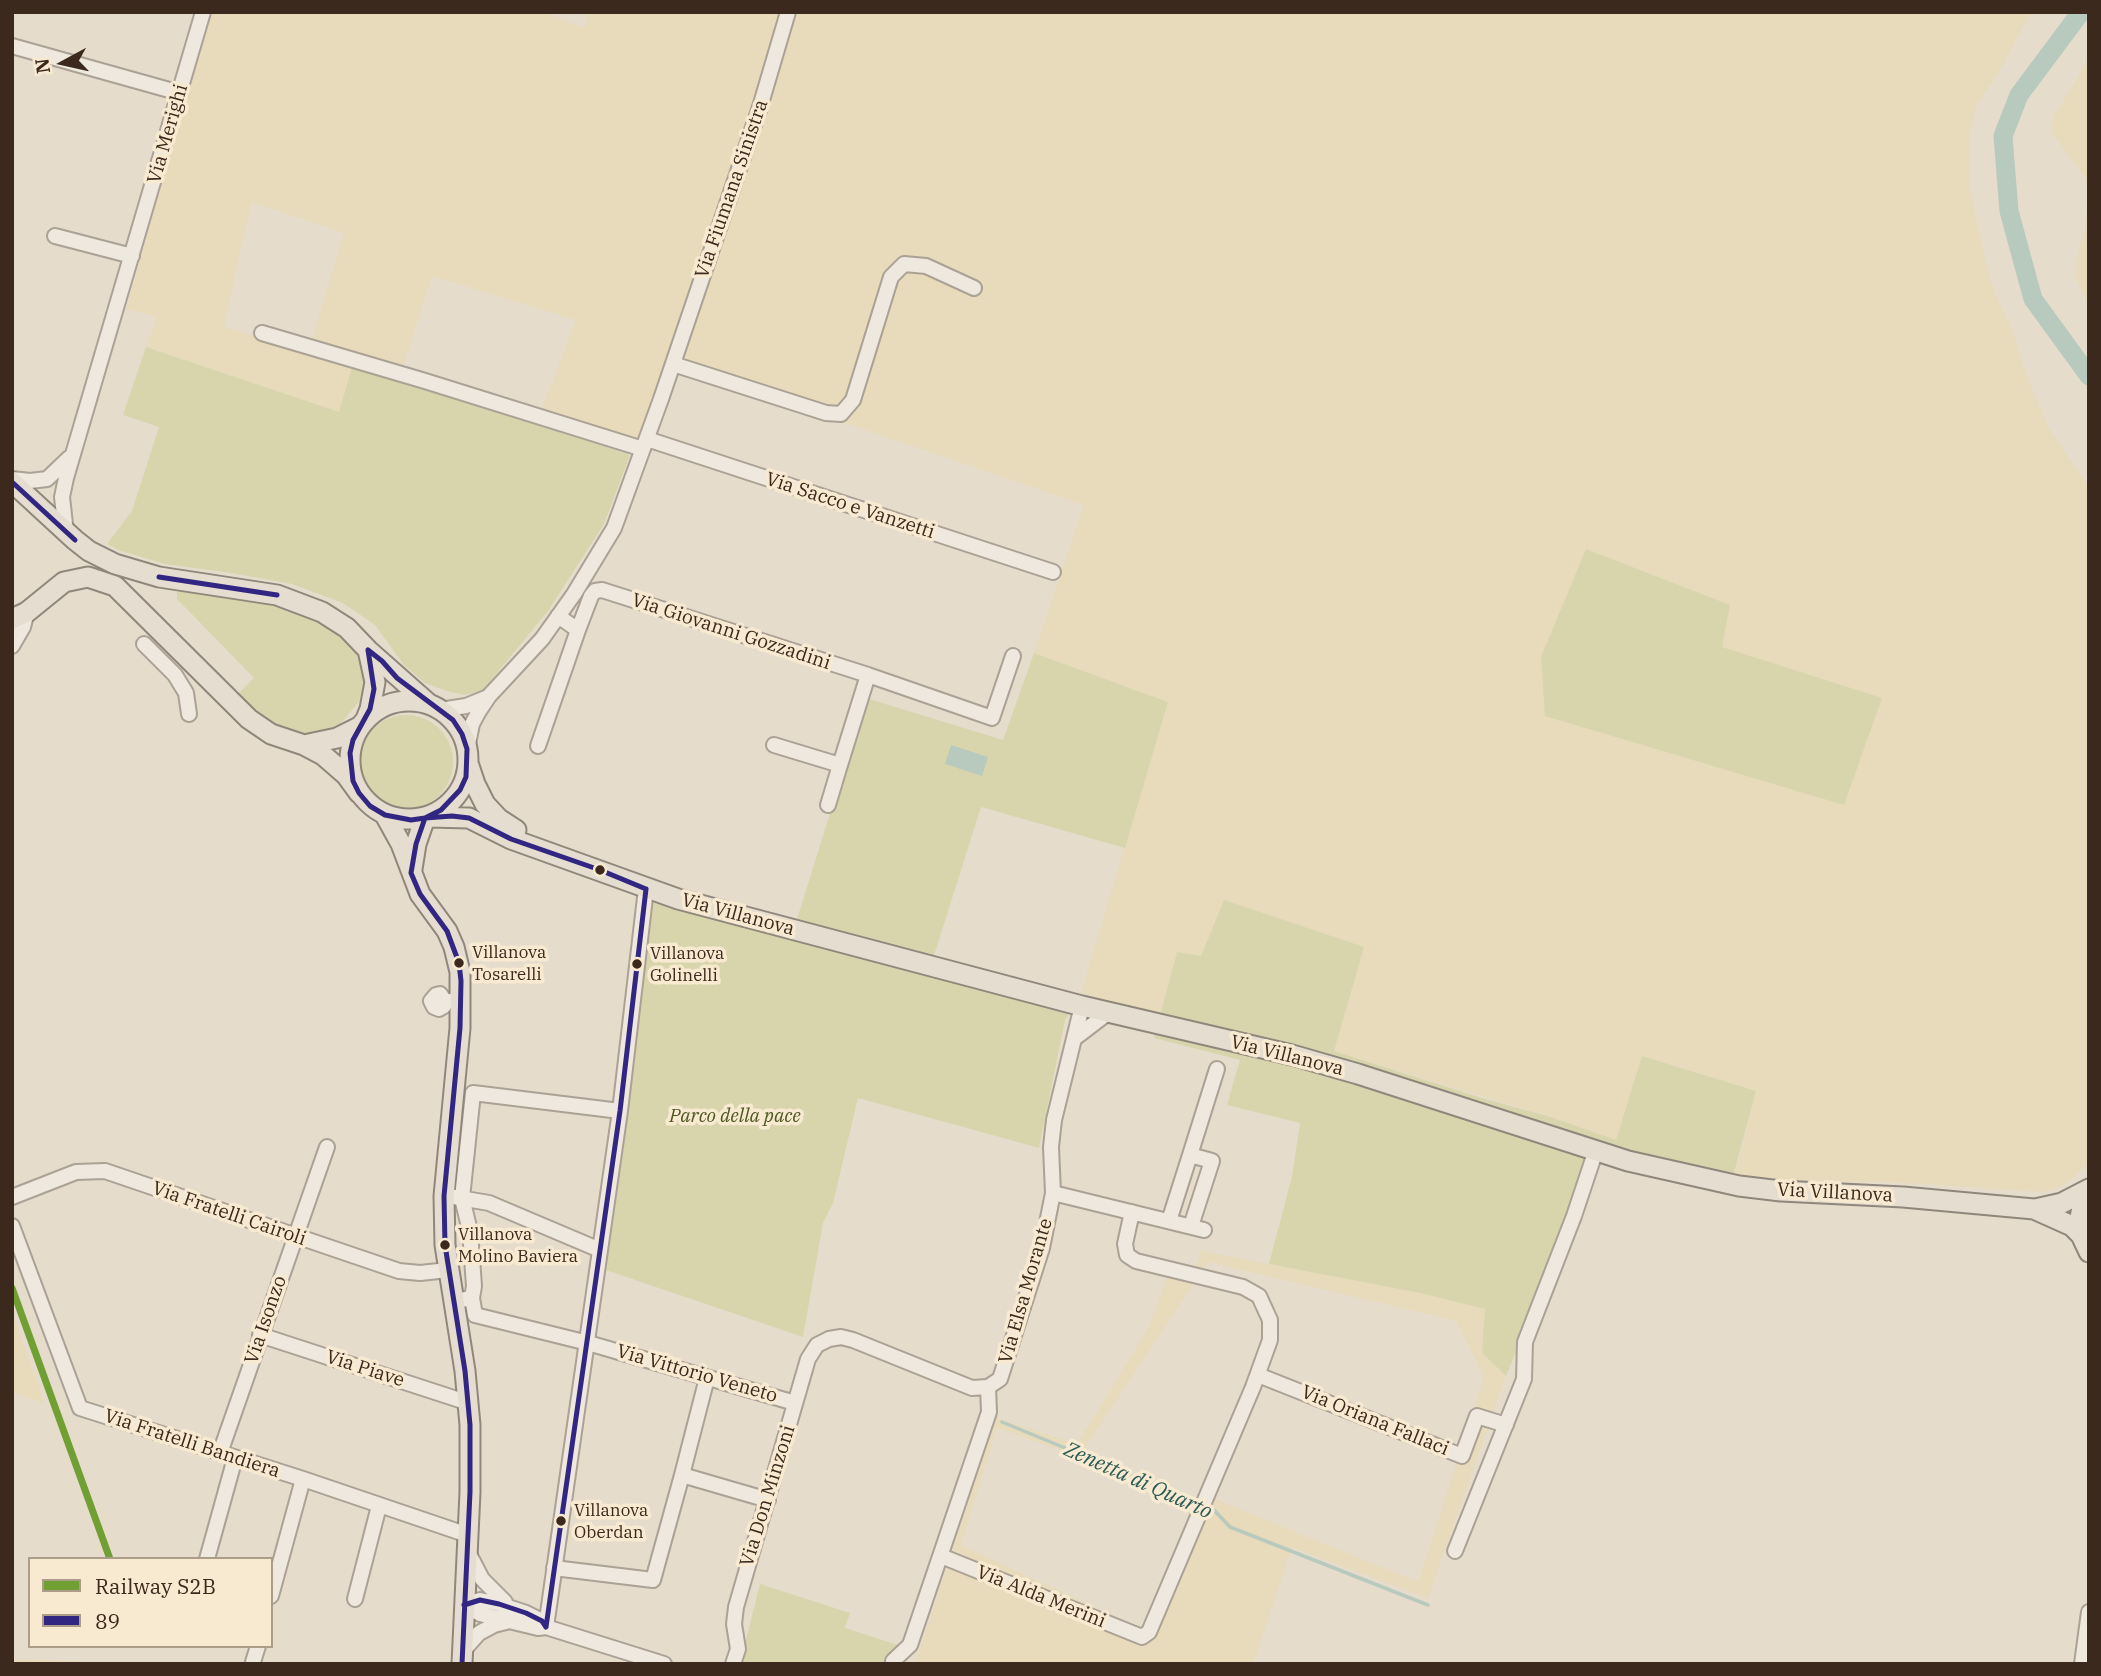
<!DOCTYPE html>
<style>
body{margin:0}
#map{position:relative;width:2101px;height:1676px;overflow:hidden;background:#e6dccc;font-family:"IBM Plex Serif",serif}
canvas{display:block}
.frame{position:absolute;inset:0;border:14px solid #3a291c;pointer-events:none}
.legend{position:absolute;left:28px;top:1557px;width:245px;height:91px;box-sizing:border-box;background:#f8ead1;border:2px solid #ac9d89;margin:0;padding:9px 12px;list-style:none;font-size:21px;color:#3a291c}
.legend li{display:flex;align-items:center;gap:14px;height:35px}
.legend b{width:35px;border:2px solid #ac9d89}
.north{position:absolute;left:28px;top:28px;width:70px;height:70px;-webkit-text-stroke:5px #f8ead1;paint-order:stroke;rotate:262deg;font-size:19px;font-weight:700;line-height:28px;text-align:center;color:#3a291c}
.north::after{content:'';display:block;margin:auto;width:24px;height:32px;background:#3a291c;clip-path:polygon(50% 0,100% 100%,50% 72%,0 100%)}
</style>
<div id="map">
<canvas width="2101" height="1676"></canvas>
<div class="frame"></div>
<ul class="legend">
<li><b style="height:9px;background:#709f33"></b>Railway S2B</li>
<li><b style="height:9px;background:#312783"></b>89</li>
</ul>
<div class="north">N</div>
</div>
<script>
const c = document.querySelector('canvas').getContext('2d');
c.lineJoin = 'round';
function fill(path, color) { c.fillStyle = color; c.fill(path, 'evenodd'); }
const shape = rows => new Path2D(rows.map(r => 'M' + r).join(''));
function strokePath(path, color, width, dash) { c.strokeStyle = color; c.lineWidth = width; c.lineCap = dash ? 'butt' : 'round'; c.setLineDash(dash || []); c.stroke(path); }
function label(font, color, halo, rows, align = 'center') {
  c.font = font + ' "IBM Plex Serif",serif'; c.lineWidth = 7; c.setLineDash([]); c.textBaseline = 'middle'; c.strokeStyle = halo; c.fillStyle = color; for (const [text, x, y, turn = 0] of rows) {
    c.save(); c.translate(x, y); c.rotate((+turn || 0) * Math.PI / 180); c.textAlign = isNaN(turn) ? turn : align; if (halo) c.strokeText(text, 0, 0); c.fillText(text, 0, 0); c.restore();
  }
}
fill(shape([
 [211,12,544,12,584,28,589,12,779,12,754,100,667,365,640,439,541,411,576,320,432,276,403,367,311,342,344,233,251,202,224,327,352,367,339,412,146,347,157,317,126,309],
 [792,12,1837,12,1845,15,1846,12,2031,12,2001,68,1977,105,1970,134,1970,191,1990,281,2014,336,2026,375,2049,428,2089,488,2089,1163,2064,1185,2045,1192,1891,1182,1809,1181,1735,1175,1756,1091,1643,1056,1616,1140,1554,1118,1333,1051,1224,900,1201,956,1177,953,1160,1015,1081,993,1168,702,1034,653,1084,505,673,364],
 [2089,56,2089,305,2076,280,2077,254,2085,230,2088,195,2086,179,2051,131,2053,116,2073,86],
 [1201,1251,1420,1293,1486,1309,1482,1353,1506,1376,1428,1598,1292,1547,1253,1664,915,1664,996,1418,1077,1444,1147,1330,1173,1263,1194,1270],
 [1208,1262,1456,1321,1484,1378,1418,1582,1203,1494,1141,1629,961,1545,997,1428,1079,1457],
 [12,1312,45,1404,12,1392],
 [12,1659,137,1663,138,1664,12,1664]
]), '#e7dbbb');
fill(shape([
 [146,347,339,412,352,367,483,405,630,455,604,524,548,611,482,691,465,695,450,692,425,683,404,665,375,625,343,603,292,584,231,573,165,564,118,550,107,544,132,511,159,427,123,415],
 [1586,549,1730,605,1722,647,1882,698,1844,805,1545,716,1541,657],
 [181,591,253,600,278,606,329,627,351,646,359,657,364,679,361,699,338,727,331,731,311,735,289,731,273,724,256,714,236,696,254,678,177,599,177,592],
 [1034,653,1168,702,1125,848,981,807,931,965,1075,1006,1065,1020,1039,1148,858,1098,833,1203,823,1223,803,1337,591,1265,648,891,792,935,866,698,1003,740],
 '359 762a47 47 0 1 1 94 0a47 47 0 1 1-94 0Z',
 [1224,900,1364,947,1334,1051,1482,1098,1554,1118,1616,1140,1642,1056,1756,1091,1731,1184,1597,1154,1506,1376,1482,1353,1485,1309,1420,1293,1269,1264,1292,1176,1300,1123,1227,1105,1240,1060,1154,1038,1177,952,1201,956],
 [760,1584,850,1613,845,1628,901,1646,896,1664,740,1664]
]), '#d8d5ad');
fill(shape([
 [951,745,988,757,982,776,945,764]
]), '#b8cabe');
strokePath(shape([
 [1002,1422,1201,1504],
 [1208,1507,1214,1510,1230,1527,1428,1605]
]), '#b8cabe', 3.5);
strokePath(shape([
 [2081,12,2019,95,2003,136,2009,211,2033,299,2089,376]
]), '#b8cabe', 19);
const minor = shape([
 [12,46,180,93],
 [55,236,132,256],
 [262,333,425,381,643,449],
 [673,364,826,413,841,414,853,400,891,277,904,264,926,266,974,288],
 [647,439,1053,572],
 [12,479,30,481,47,479,69,458],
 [66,533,62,497,66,478,203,12],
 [558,616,578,630,591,596,595,591,602,590,868,675,992,718,1013,656],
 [144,644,175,675,186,693,189,714],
 [12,646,23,627,27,612],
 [440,710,466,706,488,697],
 [774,745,840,765,868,675],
 [538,746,578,630],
 [467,749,472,724,479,711,489,696,542,639,574,594,614,528,661,399,760,107,788,12],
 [828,805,840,765],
 [445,1001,444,1006,439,1009,434,1007,431,1001,436,995,440,994,445,1001,462,1001],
 [1075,1038,1109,1012],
 [1190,1155,1217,1069],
 [1053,1193,1204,1230],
 [12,1197,76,1172,105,1171,399,1271,420,1273,448,1270],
 [454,1197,489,1203,600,1250],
 [1169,1221,1190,1155,1212,1161,1191,1226],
 [12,1226,80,1408,303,1479,468,1535],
 [472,1298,475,1315,588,1343,795,1403],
 [454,1301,472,1298,474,1286,470,1231,462,1198,473,1093,620,1111],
 [260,1335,469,1403],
 [1258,1375,1462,1456,1477,1416,1506,1425],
 [220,1453,327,1147],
 [682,1475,707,1378],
 [1455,1551,1524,1379,1525,1342,1574,1216,1596,1150],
 [468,1552,482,1579,505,1602],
 [941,1556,1142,1637,1149,1632,1253,1387,1270,1340,1270,1320,1259,1296,1243,1287,1136,1261,1127,1255,1125,1244,1132,1212],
 [207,1559,235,1458],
 [554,1568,653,1580,682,1475,768,1500],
 [271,1596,303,1479],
 [355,1599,379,1506],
 [464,1605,480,1614,538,1628,546,1627,664,1664],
 [464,1605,480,1600,499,1604,526,1613,542,1621,546,1627],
 [546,1627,620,1111,646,889],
 [462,1652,479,1633,494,1625,506,1622],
 [893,1661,910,1645,989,1412,988,1387],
 [253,1662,258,1646],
 [733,1664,738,1649,734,1624,736,1607,808,1359,817,1345,829,1339,841,1337,853,1340,972,1388,988,1387,1000,1379,1042,1248,1053,1193,1051,1147,1054,1120,1082,1006],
 [2082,1664,2089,1612]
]);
const major = shape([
 [12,482,75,540,89,551,115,564,159,577,277,595,322,612,347,628,368,650,429,704],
 [12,619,27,612,64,582,88,577,115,586,249,719,271,734,304,745,323,755,346,775,359,793],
 '350 760a59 59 0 1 1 118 0a59 59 0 1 1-118 0Z',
 [366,719,370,709,375,682,368,650],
 [304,745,337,738,359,727],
 [468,763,475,784,485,804,499,819,516,830],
 [385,815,401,844,420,894,447,931,454,947,460,972,460,1028,444,1196,445,1245,465,1371,470,1425,470,1492,462,1664],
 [429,817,469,818,511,839,678,899,1082,1006,1292,1055,1358,1074,1628,1161,1739,1186,1781,1191,1903,1197,2034,1209,2072,1226,2081,1235],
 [412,869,416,844,425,818],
 [2089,1192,2083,1202,2080,1218,2081,1235,2089,1252],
 [2035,1209,2062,1203,2089,1189]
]);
strokePath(minor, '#aba195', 18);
strokePath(major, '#90877c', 23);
strokePath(minor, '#eee8de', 14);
strokePath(major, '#e5ddcf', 19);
strokePath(shape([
 [12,482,75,540],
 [12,482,75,540],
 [159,577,277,595],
 [159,577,277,595],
 [368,650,382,661,397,678,453,720,462,734,467,749,466,777,460,790,441,810,425,818,411,820,385,815,370,806,359,793,353,781,350,753,353,740,370,709,374,689,368,650],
 [425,818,416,844,411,873,420,894,447,931,459,963,461,981,460,1028,444,1196,445,1245,465,1371,470,1425,470,1492,462,1664],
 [425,818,452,816,469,818,511,839,600,870,646,889],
 [464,1605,480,1600,499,1604,526,1613,542,1621,546,1627],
 [546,1627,620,1111,646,889]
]), '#312783', 5);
strokePath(shape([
 [12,1288,110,1559]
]), '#709f33', 7);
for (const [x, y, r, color] of [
 [600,870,6,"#3a291c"],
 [459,963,6,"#3a291c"],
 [637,964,6,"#3a291c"],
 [445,1245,6,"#3a291c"],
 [561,1521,6,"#3a291c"]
]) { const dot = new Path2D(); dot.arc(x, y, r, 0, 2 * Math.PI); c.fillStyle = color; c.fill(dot); strokePath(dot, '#f8ead1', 2.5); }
label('17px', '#3a291c', '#f8ead1', [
 ["Villanova",472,953],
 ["Tosarelli",472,975],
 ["Villanova",650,954],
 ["Golinelli",650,976],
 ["Villanova",458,1235],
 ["Molino Baviera",458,1257],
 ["Villanova",574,1511],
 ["Oberdan",574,1533]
], 'left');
label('19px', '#3a291c', '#f8ead1', [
 ["Via Merighi",168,134,-74],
 ["Via Fiumana Sinistra",732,189,-71],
 ["Via Sacco e Vanzetti",850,506,18],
 ["Via Giovanni Gozzadini",731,632,18],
 ["Via Villanova",738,915,15],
 ["Via Villanova",1287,1056,14],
 ["Via Villanova",1835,1193,3],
 ["Via Fratelli Cairoli",229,1214,19],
 ["Via Elsa Morante",1026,1291,-74],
 ["Via Isonzo",266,1320,-71],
 ["Via Piave",365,1369,18],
 ["Via Vittorio Veneto",697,1374,16],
 ["Via Oriana Fallaci",1375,1421,22],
 ["Via Fratelli Bandiera",192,1444,18],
 ["Via Don Minzoni",768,1496,-73],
 ["Via Alda Merini",1041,1597,22]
]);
label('italic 19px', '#4e5821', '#f8ead1', [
 ["Parco della pace",735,1117]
]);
label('italic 21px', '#2a5b55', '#f8ead1', [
 ["Zenetta di Quarto",1138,1481,24]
]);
</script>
